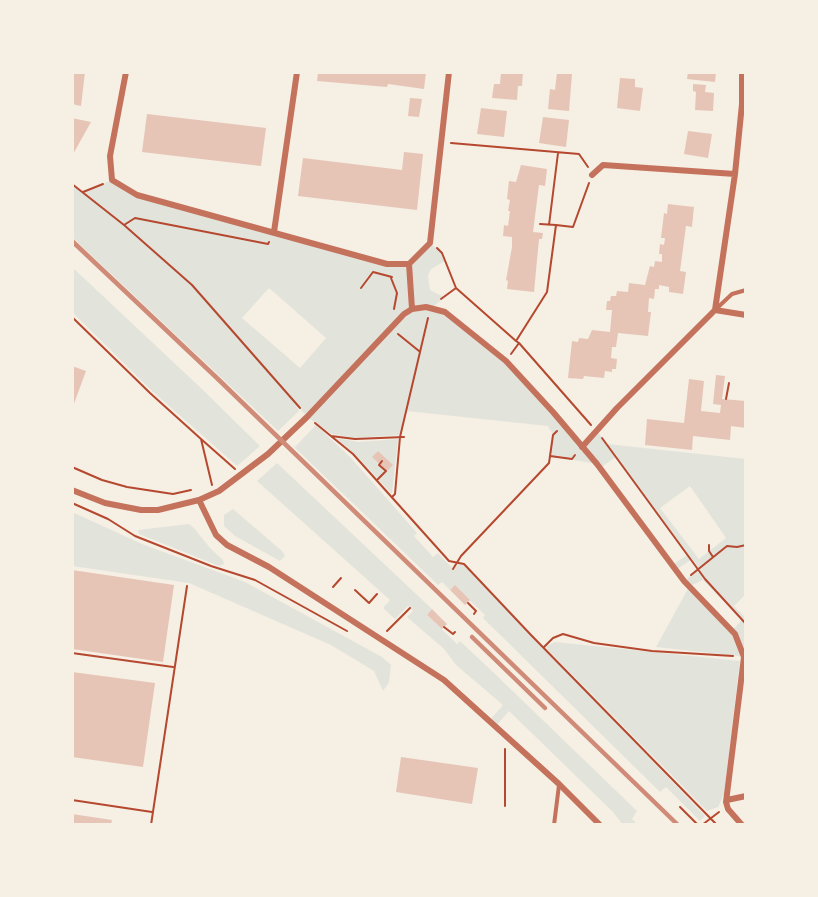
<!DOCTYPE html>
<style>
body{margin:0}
#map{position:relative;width:818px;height:897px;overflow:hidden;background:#f6efe4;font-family:Karla,sans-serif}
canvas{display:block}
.frame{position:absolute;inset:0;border:74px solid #f6efe4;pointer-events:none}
</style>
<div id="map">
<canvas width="818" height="897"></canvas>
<div class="frame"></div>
</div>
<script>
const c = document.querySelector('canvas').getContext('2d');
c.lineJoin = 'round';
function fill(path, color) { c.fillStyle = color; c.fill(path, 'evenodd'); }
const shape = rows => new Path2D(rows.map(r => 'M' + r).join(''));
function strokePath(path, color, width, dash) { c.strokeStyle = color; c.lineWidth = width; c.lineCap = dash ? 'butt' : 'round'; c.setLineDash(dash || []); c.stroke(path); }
fill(shape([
 [112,180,137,195,387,264,409,264,430,243,442,253,445,261,431,269,428,275,430,290,444,297,433,307,445,312,506,361,582,447,597,431,607,444,746,459,746,594,734,606,746,618,746,657,656,647,689,587,684,581,699,569,692,559,676,570,672,565,687,555,616,457,600,468,597,464,550,456,553,435,548,426,406,411,400,435,355,438,332,434,307,417,292,399,299,411,278,431,72,237,72,184,83,192],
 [269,288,326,338,300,368,242,318],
 [690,486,726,538,699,559,660,508],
 [703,580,742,620,732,630,690,586],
 [72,267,203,390,260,446,237,466,152,391,72,312],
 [316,425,350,457,374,484,417,533,414,536,433,557,438,553,454,570,458,564,463,564,705,816,700,821,666,787,660,792,483,618,485,615,455,586,450,590,442,582,438,585,292,445,295,447],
 [335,438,359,442,398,439,392,494,355,454],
 [277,463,432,609,427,615,457,644,460,641,493,672,637,811,632,819,638,825,623,825,613,812,509,711,496,726,490,720,503,705,456,665,444,649,407,617,413,611,408,606,395,619,383,608,390,600,257,481],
 [233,509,282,551,285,556,280,561,235,536,224,526,224,515],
 [72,512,142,544,245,582,382,657,391,665,389,682,383,691,374,671,331,645,189,583,72,566],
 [189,524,194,528,210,548,223,560,224,564,219,566,139,534,138,530],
 [555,642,740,661,724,794,718,807,707,811,545,647]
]), '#e2e4dc');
fill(shape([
 [72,72,85,72,81,106,72,104],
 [318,72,426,72,424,89,388,84,387,87,317,81],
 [501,72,523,72,522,86,518,86,517,100,492,98,494,84,500,84],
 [688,72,716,72,715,82,687,79],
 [557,73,572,74,569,111,548,109,550,89,555,90],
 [620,78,635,79,635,87,643,88,640,111,617,108],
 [693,84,706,85,705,92,714,93,713,111,695,110,696,92,693,91],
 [410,98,422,99,419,117,408,116],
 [481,108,507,111,504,137,477,134],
 [147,114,266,128,261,166,142,152],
 [543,117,569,120,566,147,539,143],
 [72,118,91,122,72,156],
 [688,131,712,134,708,158,684,154],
 [404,152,423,154,417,210,298,196,303,158,402,170],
 [521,165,547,169,545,186,539,185,533,232,543,233,542,239,539,239,534,292,507,289,508,281,506,280,512,247,512,237,503,236,504,225,508,226,510,211,508,211,510,200,507,199,509,181,516,182],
 [668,204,694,207,692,227,686,226,680,271,686,272,683,294,669,292,669,287,659,285,659,289,655,289,654,299,649,298,648,312,651,312,648,336,618,333,616,347,612,347,611,358,617,359,616,369,612,369,612,372,605,371,604,378,584,376,583,379,568,378,572,341,578,342,579,338,588,339,592,330,610,332,612,310,606,310,607,301,610,301,611,296,616,296,617,291,628,292,629,283,645,285,650,266,654,267,655,261,662,262,662,254,659,254,660,244,664,245,665,238,661,238,664,213,667,214],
 [72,366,86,371,72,409],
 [716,375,725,376,722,399,746,401,746,428,731,426,730,440,693,436,692,450,645,445,647,419,684,423,689,379,704,381,701,411,720,413,721,405,713,404],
 [378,451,393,465,387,471,372,457],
 [72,570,174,585,163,662,72,649],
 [455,585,470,600,465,605,450,590],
 [432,609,447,624,442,629,427,615],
 [72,672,155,683,143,767,72,757],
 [401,757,478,768,472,804,396,792],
 [72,814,112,820,111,825,72,825]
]), '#e6c5b7');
strokePath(shape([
 [451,143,579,154,588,167],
 [72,184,124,225,192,285,300,408],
 [83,192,103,184],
 [540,224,556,225],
 [124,225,135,218,268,244,269,242],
 [549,225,558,153],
 [437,248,442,253,456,288,441,299],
 [391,278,397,293,394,309],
 [361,288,373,272,392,277],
 [456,288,516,341],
 [72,317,150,393,201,439,212,485],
 [398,334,419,351],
 [519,343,591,425],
 [511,354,519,343,516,341,547,292,556,225,573,227,589,183],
 [726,399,729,383],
 [315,423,353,454,449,561,464,564,531,635,717,825],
 [331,436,355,439,404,437],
 [602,438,705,579,746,624],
 [201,439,235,469],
 [550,456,553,435,557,431],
 [72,467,102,480,127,487,173,494,191,490],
 [377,480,386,471,379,465,382,461],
 [392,497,395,494,400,437,428,318],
 [72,503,108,519,135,536,211,566,255,580,347,631],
 [709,545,709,551,713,557],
 [453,569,461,556,549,463,550,456,572,459,575,455],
 [691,575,727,546,737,547,746,545],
 [333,587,341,578],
 [355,590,369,603,377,594],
 [468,603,476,611,474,614],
 [444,627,453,634,455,632],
 [387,631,410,608],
 [544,647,553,638,563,634,594,643,652,651,733,656],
 [72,653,173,667],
 [505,749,505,806],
 [72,800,152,812],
 [680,807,698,825],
 [151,825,187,586],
 [702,825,719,812]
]), '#b5482f', 2);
strokePath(shape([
 [715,310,732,294,746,290],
 [554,825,559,785]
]), '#c5725c', 4);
strokePath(shape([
 [126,72,110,156,112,180,137,195,387,264,409,264],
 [592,175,603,165,735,174],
 [274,232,297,72],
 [412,309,409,264,430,243,449,72],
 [715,310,735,174,742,104,742,72],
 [582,447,617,408,715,310,746,315],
 [72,490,105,503,141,510,158,510,199,500,219,491,268,454,307,417,404,314,412,309,426,307,445,312,506,361,553,412,597,464,684,581,735,634,744,657,726,802,728,809,742,825],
 [199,500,216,535,227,545,269,567,444,680,559,784,600,825],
 [727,800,746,796]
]), '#c5725c', 6);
strokePath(shape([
 [72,241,219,380,678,825],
 [472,637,545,708]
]), '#cf8b77', 4.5);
</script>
